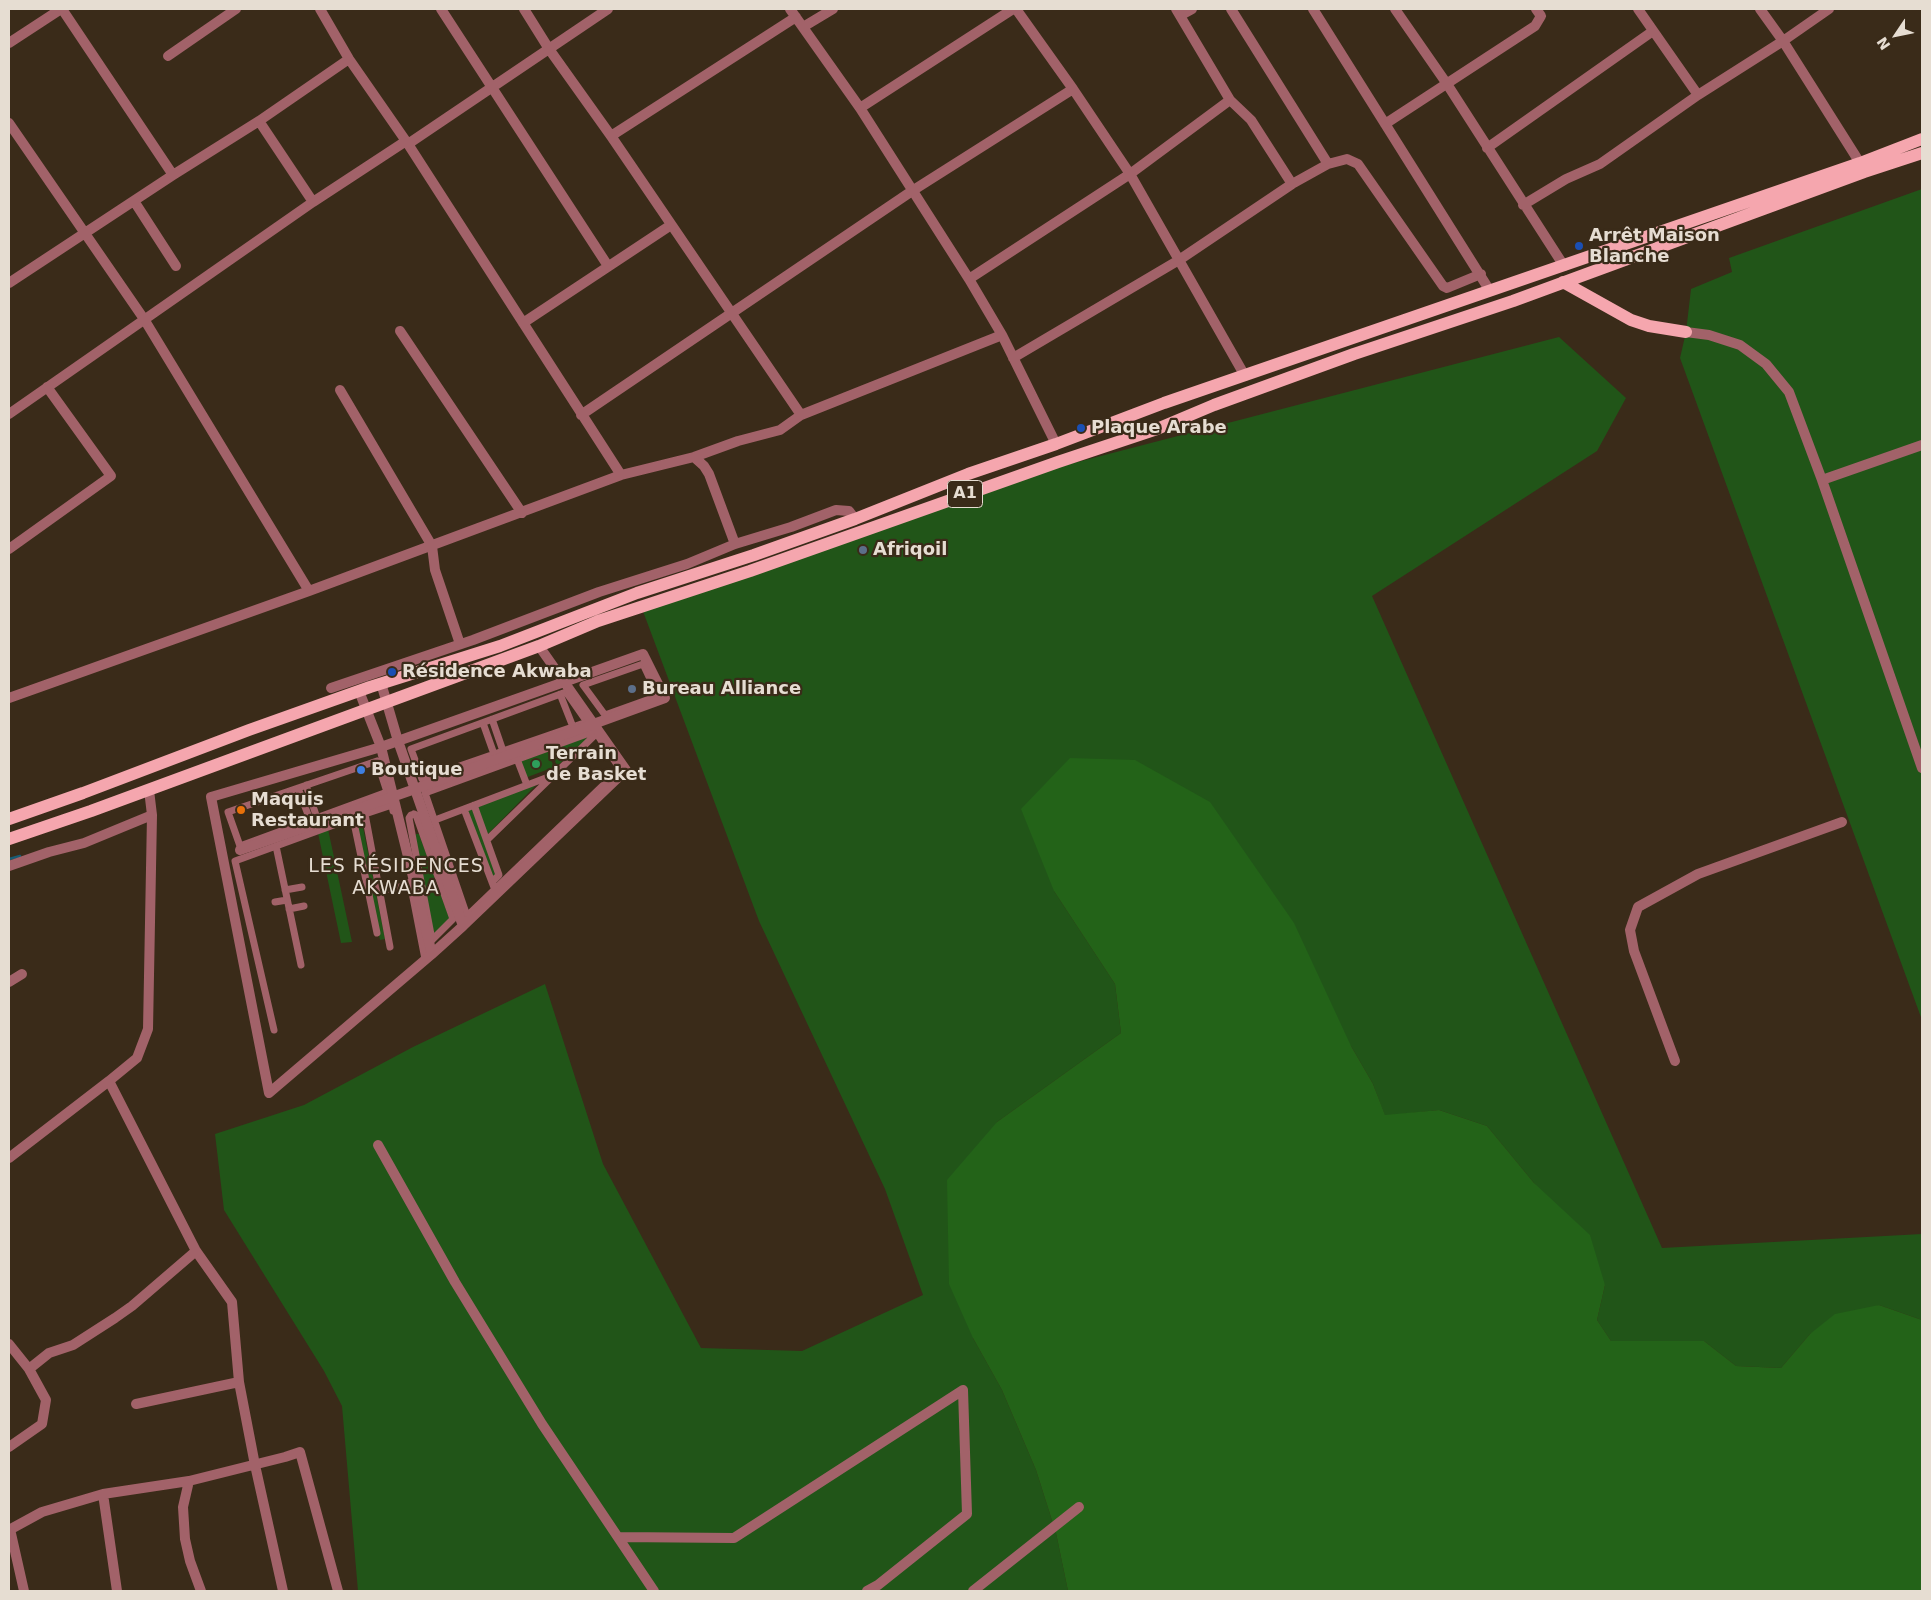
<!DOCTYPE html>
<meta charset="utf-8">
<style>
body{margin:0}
#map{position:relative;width:1931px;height:1600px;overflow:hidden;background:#3a2b19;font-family:"DejaVu Sans",sans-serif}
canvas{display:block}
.frame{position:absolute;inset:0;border:10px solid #e6ddd2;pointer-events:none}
.north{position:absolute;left:1871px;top:10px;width:50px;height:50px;-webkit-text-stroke:4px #3a2b19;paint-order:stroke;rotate:236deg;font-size:14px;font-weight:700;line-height:20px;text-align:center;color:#e6ddd2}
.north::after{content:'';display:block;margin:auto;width:18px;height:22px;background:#e6ddd2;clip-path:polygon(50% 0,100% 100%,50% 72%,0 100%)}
</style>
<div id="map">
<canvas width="1931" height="1600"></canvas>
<div class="frame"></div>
<div class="north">N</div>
</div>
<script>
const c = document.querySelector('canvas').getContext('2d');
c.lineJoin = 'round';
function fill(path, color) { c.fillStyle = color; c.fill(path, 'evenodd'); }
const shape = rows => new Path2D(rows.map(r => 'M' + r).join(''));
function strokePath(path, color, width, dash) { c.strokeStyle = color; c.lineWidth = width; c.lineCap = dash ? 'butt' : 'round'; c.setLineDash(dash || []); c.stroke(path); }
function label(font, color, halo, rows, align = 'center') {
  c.font = font + ' "DejaVu Sans",sans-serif'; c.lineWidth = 4.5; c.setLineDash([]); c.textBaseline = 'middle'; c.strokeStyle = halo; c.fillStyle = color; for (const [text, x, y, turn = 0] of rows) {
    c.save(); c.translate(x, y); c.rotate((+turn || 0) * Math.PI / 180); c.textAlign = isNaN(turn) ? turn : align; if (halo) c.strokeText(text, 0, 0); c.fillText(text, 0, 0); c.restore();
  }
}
fill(shape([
 [1922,189,1922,1020,1680,358,1686,332,1691,289,1732,272,1729,258],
 [1559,337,1626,398,1597,451,1372,596,1662,1248,1922,1234,1922,1320,1879,1305,1810,1334,1781,1368,1736,1366,1704,1341,1611,1341,1597,1320,1605,1285,1534,1183,1487,1126,1439,1110,1385,1116,1373,1084,1351,1046,1054,891,1115,984,1121,1033,997,1122,973,1338,1002,1390,1036,1470,1056,1533,1068,1591,358,1591,342,1406,324,1371,224,1210,215,1134,304,1105,413,1047,545,984,603,1164,701,1348,802,1351,923,1295,885,1189,759,921,641,606,1020,477],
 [585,736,587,739,557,766,550,748],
 [547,750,554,767,525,778,518,761],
 [538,783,487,835,476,806],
 [473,808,497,874,493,878,466,811],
 [361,817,385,939,380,940,355,819],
 [328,829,352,942,341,943,318,833],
 [416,834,419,834,450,920,434,935,415,837]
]), '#215518');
fill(shape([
 [1070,758,1135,760,1210,802,1294,923,1351,1046,1373,1084,1385,1115,1439,1110,1487,1126,1534,1183,1590,1235,1605,1285,1597,1320,1611,1341,1704,1341,1736,1366,1781,1368,1810,1334,1835,1314,1879,1305,1922,1320,1922,1591,1068,1591,1056,1533,1036,1470,1002,1390,973,1338,949,1284,947,1180,997,1122,1121,1033,1115,984,1054,891,1021,809]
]), '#236318');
strokePath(shape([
 [9,859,20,856]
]), '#185b73', 2.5);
strokePath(shape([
 [643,664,658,696,605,715,583,685,643,664],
 [566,692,587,722,422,779,411,749,566,692],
 [560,694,573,727],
 [492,719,503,751],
 [483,723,494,754],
 [595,731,620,769,467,916,425,793,595,731],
 [517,759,527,785],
 [377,761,387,792,240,846,228,812,377,761],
 [306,785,317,818],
 [298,788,310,820],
 [474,805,499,875,492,882],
 [464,809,495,890],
 [365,814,390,947],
 [414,814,416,815,453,919,432,940,409,818,411,815,414,814],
 [435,820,551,776],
 [487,840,597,733],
 [276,846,301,965],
 [410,882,425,959],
 [285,890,302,887],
 [379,891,410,885],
 [275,902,287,900],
 [289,909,304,906],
 [377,933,353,818,392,805,393,811],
 [274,1030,235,861,353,818]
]), '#a26269', 7);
strokePath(shape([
 [62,9,173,175],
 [320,9,349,59,408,144,621,475],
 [441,9,608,266],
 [524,9,549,49,611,136,801,415],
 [790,9,860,108,969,279,1002,335,1056,444],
 [1016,9,1073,89,1130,174,1245,376],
 [1176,9,1230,100,1251,120,1292,184],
 [1231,9,1328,164],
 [1313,9,1490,291],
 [1395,9,1447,84,1564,266],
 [1638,9,1698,95],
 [1760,9,1783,41,1860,163],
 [1181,15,1192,9],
 [803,27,833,9],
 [9,43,61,9],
 [168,56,236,9],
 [860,108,1013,9],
 [9,123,144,319,309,591],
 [1385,124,1535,26,1541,16,1536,9],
 [611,136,796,17],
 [408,144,608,9],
 [1487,148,1653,31],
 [134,201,176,266],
 [313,202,406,141],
 [1523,205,1566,179,1600,164,1698,95,1783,41,1829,9],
 [969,279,1130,174,1230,100],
 [9,283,173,175,259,121,349,59],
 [523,323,671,225],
 [400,331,522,513],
 [1686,332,1709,335,1740,345,1766,364,1789,392,1822,480,1922,768],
 [1013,358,1179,260,1292,184,1328,164,1347,159,1358,164,1443,286,1447,288,1481,274],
 [340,390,432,546,435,570,460,644],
 [9,414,313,202,259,121],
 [581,415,912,191,1073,89],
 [694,457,704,466,709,474,735,544],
 [1822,480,1922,445],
 [9,549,111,476,47,387],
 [331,688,473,640,599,592,687,564,735,544,791,527,836,510,849,511,855,519],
 [359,691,381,747,432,954,463,926,398,741,381,683],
 [9,698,309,591,621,475,694,457,738,441,780,430,801,415,1002,335],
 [149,790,152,815,148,1029,137,1058,109,1081,196,1251,232,1302,239,1382,255,1465,283,1591],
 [240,850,415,789,665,698,643,654,381,747,211,797,269,1093,432,954],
 [9,866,49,852,84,843,152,815],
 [463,926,626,770,539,646],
 [9,982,22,974],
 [1675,1061,1634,951,1630,930,1638,907,1698,874,1842,822],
 [378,1145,455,1282,542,1424,654,1591],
 [9,1158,109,1081],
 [9,1344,29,1369,46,1400,42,1424,9,1447],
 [29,1369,49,1353,73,1345,115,1318,132,1306,196,1251],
 [136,1404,239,1382],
 [189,1481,183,1507,185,1539,190,1561,201,1591],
 [103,1494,117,1591],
 [10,1529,24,1591],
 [9,1530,42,1512,103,1494,189,1481,285,1457,300,1452,338,1591],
 [619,1537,734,1538,963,1390,967,1514,878,1585,867,1591],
 [973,1591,1079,1507]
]), '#a26269', 10);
strokePath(shape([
 [1563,282,1631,320,1649,326,1686,332],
 [9,819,83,793,249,730,370,687,500,646,637,593,754,555,855,519,968,474,1056,444,1164,403,1860,163,1922,139],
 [9,839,91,811,539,646,598,621,750,571,1058,462,1157,429,1214,405,1354,354,1513,301,1864,172,1922,153]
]), '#f5a6ae', 12);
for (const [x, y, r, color] of [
 [1579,246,5,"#1a4fb4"],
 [1081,428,5,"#1a4fb4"],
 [863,550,5,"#5c6f8a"],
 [392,672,5,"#1a4fb4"],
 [632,689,5,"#5c6f8a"],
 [536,764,5,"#2e9e5b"],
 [361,770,5,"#3f7fe0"],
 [241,810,5,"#e8710a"]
]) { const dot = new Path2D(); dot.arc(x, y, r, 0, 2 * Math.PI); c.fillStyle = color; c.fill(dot); strokePath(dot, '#3a2b19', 2); }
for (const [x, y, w] of [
 [965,494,35]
]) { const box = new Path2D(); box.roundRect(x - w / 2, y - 13.5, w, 27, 4); c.fillStyle = '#3a2b19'; c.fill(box); strokePath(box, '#e6ddd2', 1); }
label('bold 16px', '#e6ddd2', null, [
 ["A1",965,494]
]);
label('bold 18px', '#e6ddd2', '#3a2b19', [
 ["Arrêt Maison",1589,236],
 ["Blanche",1589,257],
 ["Plaque Arabe",1091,428],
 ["Afriqoil",873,550],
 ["Résidence Akwaba",402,672],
 ["Bureau Alliance",642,689],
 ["Terrain",546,754],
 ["de Basket",546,775],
 ["Boutique",371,770],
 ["Maquis",251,800],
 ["Restaurant",251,821]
], 'left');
c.letterSpacing = '1px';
label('19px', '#e6ddd2', '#3a2b19', [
 ["LES RÉSIDENCES",396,867],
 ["AKWABA",396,889]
]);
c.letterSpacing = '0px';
</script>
